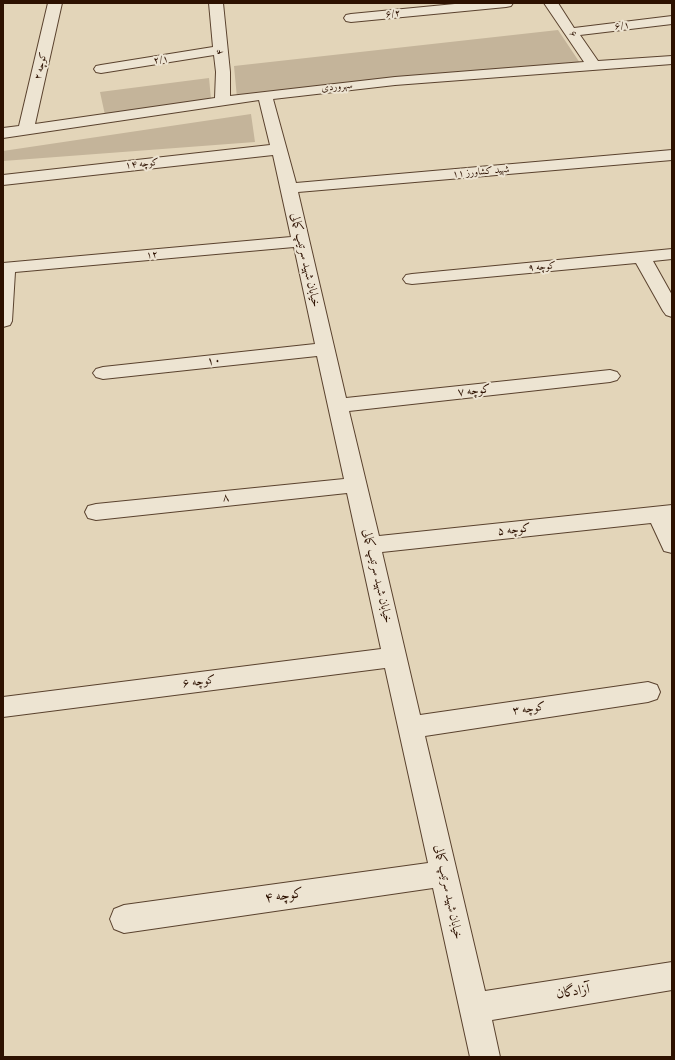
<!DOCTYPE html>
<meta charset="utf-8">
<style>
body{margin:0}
#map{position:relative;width:675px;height:1060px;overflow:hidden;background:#e3d5b9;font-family:Alegreya,serif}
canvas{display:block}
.frame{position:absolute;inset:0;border:4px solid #2d1100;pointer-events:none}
</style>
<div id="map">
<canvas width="675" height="1060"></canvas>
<div class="frame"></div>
</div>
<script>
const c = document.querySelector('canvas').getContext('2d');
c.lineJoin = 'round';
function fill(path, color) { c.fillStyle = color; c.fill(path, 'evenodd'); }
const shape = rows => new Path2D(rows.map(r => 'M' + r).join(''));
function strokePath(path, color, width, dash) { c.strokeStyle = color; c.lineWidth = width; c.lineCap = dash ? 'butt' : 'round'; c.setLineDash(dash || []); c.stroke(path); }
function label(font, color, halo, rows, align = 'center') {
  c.font = font + ' Alegreya,Amiri,serif'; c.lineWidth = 4; c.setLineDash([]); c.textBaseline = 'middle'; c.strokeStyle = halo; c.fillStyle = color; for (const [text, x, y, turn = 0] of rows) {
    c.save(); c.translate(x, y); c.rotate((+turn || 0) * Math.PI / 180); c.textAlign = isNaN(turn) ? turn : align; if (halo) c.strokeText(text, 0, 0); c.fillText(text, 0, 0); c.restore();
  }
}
fill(shape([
 [558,30,580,63,395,77,237,98,234,66],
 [209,78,211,99,105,115,100,92],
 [251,114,255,142,3,161,3,151]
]), '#c4b49a');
const minor = shape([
 [48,3,62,3,35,124,215,98,216,72,214,55,101,73,96,72,94,69,96,66,101,65,213,47,209,3,223,3,230,72,230,96,395,77,584,62,544,3,558,3,574,28,672,16,672,24,580,35,598,61,672,56,672,64,395,85,273,99,296,183,672,150,672,160,298,192,346,398,610,370,617,372,620,376,617,380,610,382,349,411,379,536,672,505,672,553,664,551,651,523,382,552,420,715,648,682,657,685,660,692,657,699,648,702,425,736,485,991,672,962,672,990,492,1020,500,1057,470,1057,433,888,124,933,114,929,110,919,114,909,124,905,428,863,385,668,3,717,3,697,381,649,347,493,96,520,88,518,85,512,88,506,96,504,344,479,317,356,103,379,96,377,93,373,96,369,103,367,315,344,294,247,15,272,12,321,10,325,3,327,3,263,291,237,273,155,3,185,3,175,270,145,259,100,3,138,3,128,19,126,48,3],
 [465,3,513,3,511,6,506,7,351,22,346,21,344,18,346,15,351,14,465,3],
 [672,249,672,259,653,261,672,295,672,317,666,315,663,311,636,263,412,284,406,283,403,279,406,275,412,274,672,249]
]);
strokePath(minor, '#5a422e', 2);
fill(minor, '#ede4d2');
label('10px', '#2d1100', '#ede4d2', [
 ["۶/۲",393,14,-6],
 ["۶/۱",622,26,-7],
 ["۶",573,34,56],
 ["۴",220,52,-96],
 ["۲/۱",161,60,-9],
 ["کوچه ۲",41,66,-77],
 ["سهروردی",337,87,-6],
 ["کوچه ۱۴",142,164,-6],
 ["۱۱ شهید کشاورز",481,172,-5],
 ["۱۲",152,255,-5],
 ["کوچه ۹",542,267,-5]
]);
label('12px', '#2d1100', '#ede4d2', [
 ["خیابان شهید سرتیپ کمالی",305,260,77],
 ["۱۰",214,361,-6],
 ["کوچه ۷",474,391,-6],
 ["۸",226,498,-6],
 ["کوچه ۵",514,530,-6],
 ["خیابان شهید سرتیپ کمالی",377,576,77],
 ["کوچه ۶",199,682,-7],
 ["کوچه ۳",529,709,-8],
 ["خیابان شهید سرتیپ کمالی",448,892,78]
]);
label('14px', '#2d1100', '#ede4d2', [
 ["کوچه ۴",284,896,-8],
 ["آزادگان",573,992,-9]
]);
</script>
